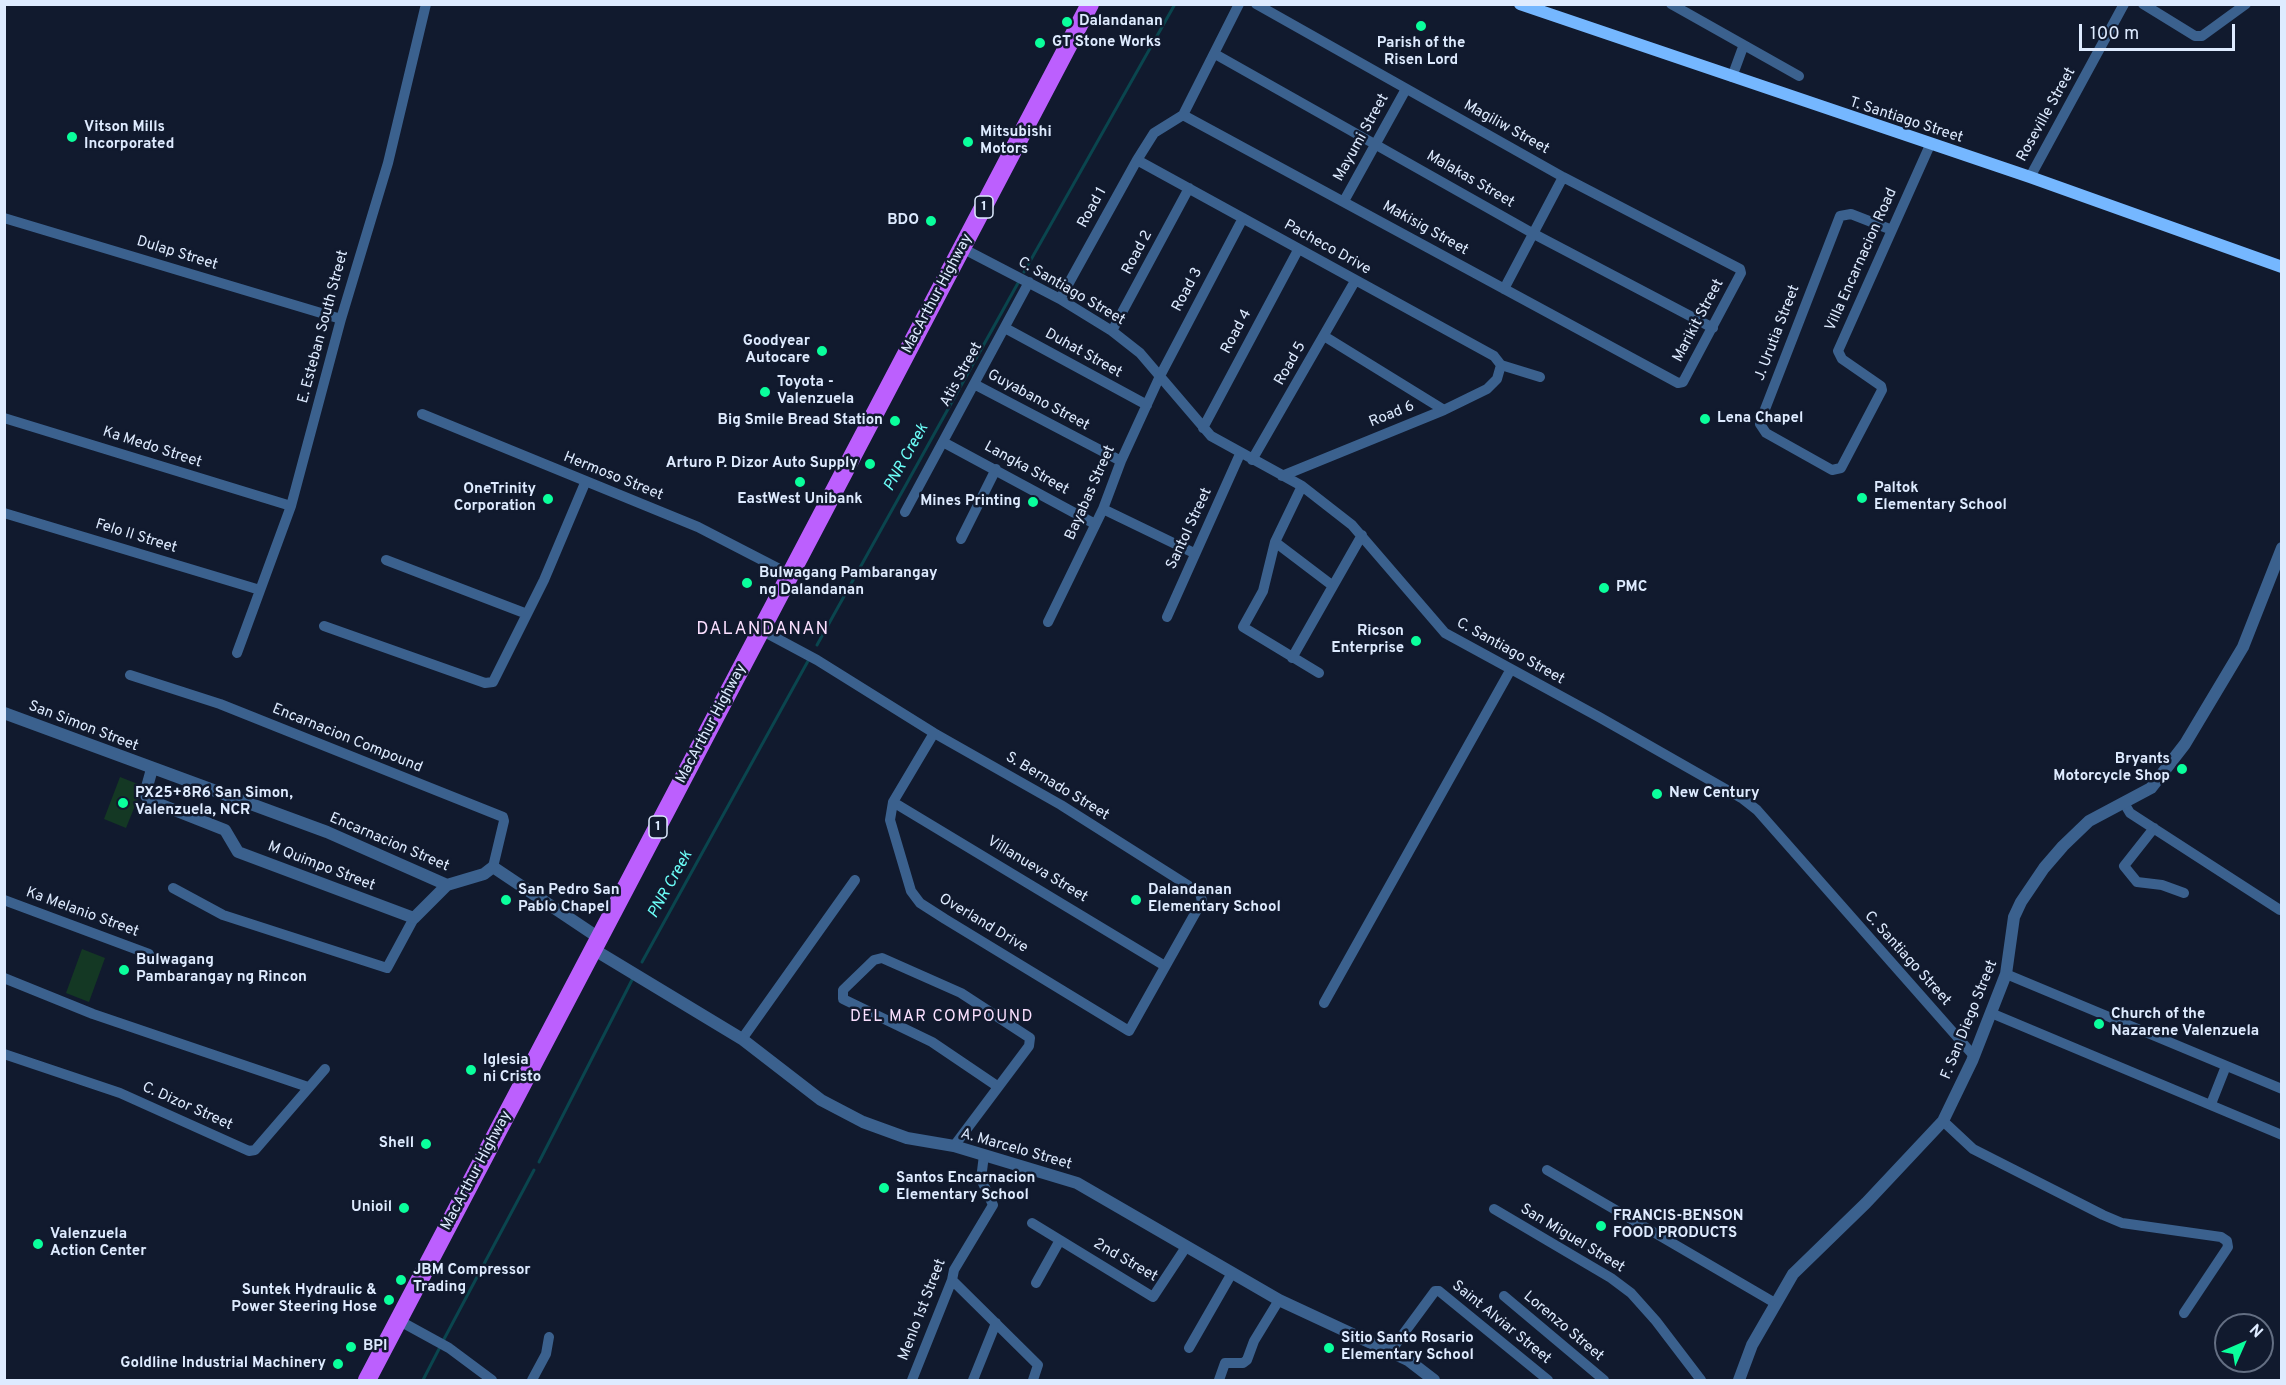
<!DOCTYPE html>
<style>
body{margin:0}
#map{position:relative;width:2286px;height:1385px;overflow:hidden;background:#111a2e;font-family:Overpass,sans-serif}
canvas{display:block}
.frame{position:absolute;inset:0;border:6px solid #deebff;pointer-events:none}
.north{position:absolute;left:2214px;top:1313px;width:60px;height:60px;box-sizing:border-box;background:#111a2e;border:2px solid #636e82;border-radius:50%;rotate:45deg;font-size:16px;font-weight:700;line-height:24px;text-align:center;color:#deebff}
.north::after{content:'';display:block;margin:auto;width:21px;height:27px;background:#0aff9c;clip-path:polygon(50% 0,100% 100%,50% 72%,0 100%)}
.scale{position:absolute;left:2079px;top:24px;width:156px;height:27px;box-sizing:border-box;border:3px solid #deebff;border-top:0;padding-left:8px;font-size:18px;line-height:21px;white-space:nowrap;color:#deebff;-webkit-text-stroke:4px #111a2e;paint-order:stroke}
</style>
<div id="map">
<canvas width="2286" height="1385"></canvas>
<div class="frame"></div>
<div class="north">N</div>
<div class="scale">100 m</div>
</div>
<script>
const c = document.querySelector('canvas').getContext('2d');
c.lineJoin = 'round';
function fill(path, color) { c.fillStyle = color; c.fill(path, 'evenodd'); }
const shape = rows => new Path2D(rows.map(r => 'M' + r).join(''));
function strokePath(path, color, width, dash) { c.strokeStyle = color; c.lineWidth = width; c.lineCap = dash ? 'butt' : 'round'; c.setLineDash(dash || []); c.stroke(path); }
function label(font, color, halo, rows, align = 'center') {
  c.font = font + ' Overpass,sans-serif'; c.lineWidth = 5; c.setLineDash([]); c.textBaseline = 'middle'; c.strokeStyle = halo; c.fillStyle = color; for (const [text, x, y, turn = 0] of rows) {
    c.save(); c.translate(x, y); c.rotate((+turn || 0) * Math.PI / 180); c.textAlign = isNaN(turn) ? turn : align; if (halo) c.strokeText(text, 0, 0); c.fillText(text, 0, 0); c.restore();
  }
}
fill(shape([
 [120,777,143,786,126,828,104,819],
 [82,949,105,958,89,1002,66,993]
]), '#143824');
strokePath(shape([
 [1024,272,1175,4],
 [817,645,1018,283],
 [642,962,808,661],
 [539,1162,633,978],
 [443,1341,534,1170],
 [423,1380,439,1349]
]), '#0a454e', 3);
strokePath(shape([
 [1671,4,1799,76],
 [2143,4,2195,36,2202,36,2246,4],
 [1215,54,1534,234,1713,328],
 [1732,77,1743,47],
 [1183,115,1678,383,1683,382,1741,273,1740,269,1563,177,1256,4],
 [1183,115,1239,4],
 [1137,160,1494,356,1501,365],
 [2030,177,2124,4],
 [1344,201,1406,89],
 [4,218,341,319],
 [1892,230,1851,214,1840,216,1762,417,1760,424,1766,433,1832,470,1841,468,1882,390,1881,386,1842,359,1838,351,1892,230,1930,145],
 [962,248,1060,299,1112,331,1140,353,1211,436,1302,486,1352,525,1445,633,1599,717,1743,799,1757,810,1974,1056],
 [1504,289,1563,177],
 [1060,299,1137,160,1154,133,1183,115],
 [1005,328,1147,405],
 [1112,331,1189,188],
 [1324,336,1444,410],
 [1501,365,1540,377],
 [974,384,1121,461],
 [422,414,698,527,791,575],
 [4,418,291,506],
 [1203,428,1298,250],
 [943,442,1095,524],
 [1252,460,1355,281],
 [1282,476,1444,410,1487,389,1497,379,1501,365],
 [1302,486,1275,542,1263,591,1243,627,1319,673],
 [1103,509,1194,553],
 [905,512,1029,282],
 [4,513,260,590],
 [961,539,996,469],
 [1275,542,1333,586],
 [386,560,527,614],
 [1167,617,1240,454],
 [1048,622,1103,509,1121,461,1160,376,1243,218],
 [324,626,485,683,493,682,544,580,585,483],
 [761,630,817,660,934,733,1061,805,1200,893,1202,901,1129,1031,945,919,920,903,911,891,890,820,893,802,934,733],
 [237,653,291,506,341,319,388,163,426,4],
 [1292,658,1362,535],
 [130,675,220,704,503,817,504,821,493,867],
 [893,802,1165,966],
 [2124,803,2130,813,2280,910],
 [2154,828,2124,866,2137,882,2162,885,2184,893],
 [173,888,223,915,387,968,414,918],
 [4,900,149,954],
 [2006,974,2282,1089],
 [4,978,93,1014,308,1087],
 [1324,1003,1511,669],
 [1991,1013,2282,1135],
 [742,1039,855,880],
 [4,1054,120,1093,249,1151,255,1150,325,1069],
 [2211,1104,2226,1066],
 [1943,1121,1973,1149,2103,1215,2122,1223,2221,1237,2227,1241,2228,1247,2184,1313],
 [954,1146,1029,1046,1030,1038,961,993,882,958,874,960,843,990,843,999,932,1042,997,1086],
 [1547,1170,1775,1303],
 [1494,1209,1611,1278,1631,1293,1656,1321,1701,1380],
 [1032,1223,1153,1297,1186,1247],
 [952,1280,1038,1365,1033,1380],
 [1036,1283,1060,1240],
 [1504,1296,1604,1380],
 [398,1320,449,1348,492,1380],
 [1189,1348,1232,1273],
 [1390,1352,1435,1291,1439,1291,1548,1380],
 [532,1380,546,1354,549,1337],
 [912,1380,952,1280,954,1270,993,1205,981,1179,984,1155],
 [973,1380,996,1323],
 [1219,1380,1225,1363,1243,1363,1247,1360,1254,1341,1279,1300]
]), '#3b618e', 10);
strokePath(shape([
 [4,713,327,832,447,885,484,874,493,867,599,938],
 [152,769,145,794,149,800,225,830,238,852,414,918,447,885],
 [593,949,742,1039,821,1100,863,1122,907,1138,954,1146,1077,1183,1279,1300,1408,1360,1434,1380],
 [1739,1380,1752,1345,1793,1274,1866,1203,1943,1121,1972,1061,2006,974,2014,917,2021,902,2044,868,2063,846,2089,821,2151,788,2185,744,2243,647,2282,548]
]), '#3b618e', 12);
strokePath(shape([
 [1520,4,2030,177,2282,267]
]), '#75b7ff', 12);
strokePath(shape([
 [367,1380,1090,4]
]), '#bc5ffe', 18);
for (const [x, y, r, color] of [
 [1067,22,6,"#0aff9c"],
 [1421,26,6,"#0aff9c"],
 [1040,43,6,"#0aff9c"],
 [72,137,6,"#0aff9c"],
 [968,142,6,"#0aff9c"],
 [931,221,6,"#0aff9c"],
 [822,351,6,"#0aff9c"],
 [765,392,6,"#0aff9c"],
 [1705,419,6,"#0aff9c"],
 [895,421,6,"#0aff9c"],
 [870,464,6,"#0aff9c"],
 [800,482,6,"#0aff9c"],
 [1862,498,6,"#0aff9c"],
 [548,499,6,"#0aff9c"],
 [1033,502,6,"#0aff9c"],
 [747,583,6,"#0aff9c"],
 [1604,588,6,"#0aff9c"],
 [1416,641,6,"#0aff9c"],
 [2182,769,6,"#0aff9c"],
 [1657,794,6,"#0aff9c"],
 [123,803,6,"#0aff9c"],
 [506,900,6,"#0aff9c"],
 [1136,900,6,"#0aff9c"],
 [124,970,6,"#0aff9c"],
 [2099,1024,6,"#0aff9c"],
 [471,1070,6,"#0aff9c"],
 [426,1144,6,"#0aff9c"],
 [884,1188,6,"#0aff9c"],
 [404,1208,6,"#0aff9c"],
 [1601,1226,6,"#0aff9c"],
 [38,1244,6,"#0aff9c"],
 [401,1280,6,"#0aff9c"],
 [389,1300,6,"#0aff9c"],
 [351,1347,6,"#0aff9c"],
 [1329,1348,6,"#0aff9c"],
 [338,1364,6,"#0aff9c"]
]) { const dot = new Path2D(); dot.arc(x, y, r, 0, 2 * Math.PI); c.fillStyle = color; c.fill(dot); strokePath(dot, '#111a2e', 2); }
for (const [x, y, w] of [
 [984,207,18],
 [658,827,18]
]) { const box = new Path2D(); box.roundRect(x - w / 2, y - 11, w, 22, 4.5); c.fillStyle = '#111a2e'; c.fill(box); strokePath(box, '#deebff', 1.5); }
label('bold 14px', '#deebff', null, [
 ["1",984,207],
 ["1",658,827]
]);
label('bold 15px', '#deebff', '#111a2e', [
 ["Dalandanan",1079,22],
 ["GT Stone Works",1052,43],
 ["Parish of the",1421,44,"center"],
 ["Risen Lord",1421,61,"center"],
 ["Vitson Mills",84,128],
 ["Incorporated",84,145],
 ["Mitsubishi",980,133],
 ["Motors",980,150],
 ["BDO",919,221,"right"],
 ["Goodyear",810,342,"right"],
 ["Autocare",810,359,"right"],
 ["Toyota -",777,383],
 ["Valenzuela",777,400],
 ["Lena Chapel",1717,419],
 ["Big Smile Bread Station",883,421,"right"],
 ["Arturo P. Dizor Auto Supply",858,464,"right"],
 ["Paltok",1874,489],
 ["Elementary School",1874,506],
 ["OneTrinity",536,490,"right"],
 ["Corporation",536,507,"right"],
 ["EastWest Unibank",800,500,"center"],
 ["Mines Printing",1021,502,"right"],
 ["Bulwagang Pambarangay",759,574],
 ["ng Dalandanan",759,591],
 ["PMC",1616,588],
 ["Ricson",1404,632,"right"],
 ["Enterprise",1404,649,"right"],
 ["Bryants",2170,760,"right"],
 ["Motorcycle Shop",2170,777,"right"],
 ["PX25+8R6 San Simon,",135,794],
 ["Valenzuela, NCR",135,811],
 ["New Century",1669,794],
 ["San Pedro San",518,891],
 ["Pablo Chapel",518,908],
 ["Dalandanan",1148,891],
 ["Elementary School",1148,908],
 ["Bulwagang",136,961],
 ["Pambarangay ng Rincon",136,978],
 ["Church of the",2111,1015],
 ["Nazarene Valenzuela",2111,1032],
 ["Iglesia",483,1061],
 ["ni Cristo",483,1078],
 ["Shell",414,1144,"right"],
 ["Santos Encarnacion",896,1179],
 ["Elementary School",896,1196],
 ["Unioil",392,1208,"right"],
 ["FRANCIS-BENSON",1613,1217],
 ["FOOD PRODUCTS",1613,1234],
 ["Valenzuela",50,1235],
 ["Action Center",50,1252],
 ["JBM Compressor",413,1271],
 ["Trading",413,1288],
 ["Suntek Hydraulic &",377,1291,"right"],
 ["Power Steering Hose",377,1308,"right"],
 ["Sitio Santo Rosario",1341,1339],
 ["Elementary School",1341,1356],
 ["BPI",363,1347],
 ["Goldline Industrial Machinery",326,1364,"right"]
], 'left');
label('15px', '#deebff', '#111a2e', [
 ["Roseville Street",2047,115,-61],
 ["T. Santiago Street",1906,121,18],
 ["Magiliw Street",1506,128,29],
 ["Mayumi Street",1362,138,-61],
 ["Malakas Street",1470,180,30],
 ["Road 1",1093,208,-61],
 ["Makisig Street",1425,229,29],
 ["Pacheco Drive",1327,248,29],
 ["Road 2",1138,253,-62],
 ["Dulap Street",177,254,17],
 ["Villa Encarnacion Road",1862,260,-66],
 ["Road 3",1188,290,-62],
 ["C. Santiago Street",1071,292,30],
 ["MacArthur Highway",938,294,-62],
 ["Marikit Street",1699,321,-62],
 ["E. Esteban South Street",324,327,-75],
 ["Road 4",1237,332,-62],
 ["J. Urutia Street",1778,333,-69],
 ["Duhat Street",1083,354,29],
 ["Road 5",1291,364,-60],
 ["Atis Street",962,375,-61],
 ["Guyabano Street",1038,401,28],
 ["Road 6",1392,415,-22],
 ["Ka Medo Street",152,448,18],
 ["Langka Street",1026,469,29],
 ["Hermoso Street",613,477,22],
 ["Bayabas Street",1091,493,-66],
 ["Santol Street",1190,529,-65],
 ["Felo II Street",136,537,17],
 ["C. Santiago Street",1510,652,29],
 ["MacArthur Highway",712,724,-62],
 ["San Simon Street",83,727,21],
 ["Encarnacion Compound",347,739,22],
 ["S. Bernado Street",1057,787,31],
 ["Encarnacion Street",389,843,23],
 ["M Quimpo Street",321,867,21],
 ["Villanueva Street",1037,870,31],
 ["Ka Melanio Street",82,913,20],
 ["Overland Drive",983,924,31],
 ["C. Santiago Street",1907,959,48],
 ["F. San Diego Street",1970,1020,-68],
 ["C. Dizor Street",187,1107,24],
 ["A. Marcelo Street",1016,1150,16],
 ["MacArthur Highway",477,1171,-62],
 ["San Miguel Street",1572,1239,31],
 ["2nd Street",1125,1261,30],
 ["Menlo 1st Street",923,1310,-69],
 ["Saint Alviar Street",1501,1323,39],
 ["Lorenzo Street",1563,1327,40]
]);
label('italic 16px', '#6cfff9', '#111a2e', [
 ["PNR Creek",907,458,-61],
 ["PNR Creek",671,885,-61]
]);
c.letterSpacing = '1.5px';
label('16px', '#fbe0ff', '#111a2e', [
 ["DEL MAR COMPOUND",942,1018]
]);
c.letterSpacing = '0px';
c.letterSpacing = '1.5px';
label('18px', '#fbe0ff', '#111a2e', [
 ["DALANDANAN",763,630]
]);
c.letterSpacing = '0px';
</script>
